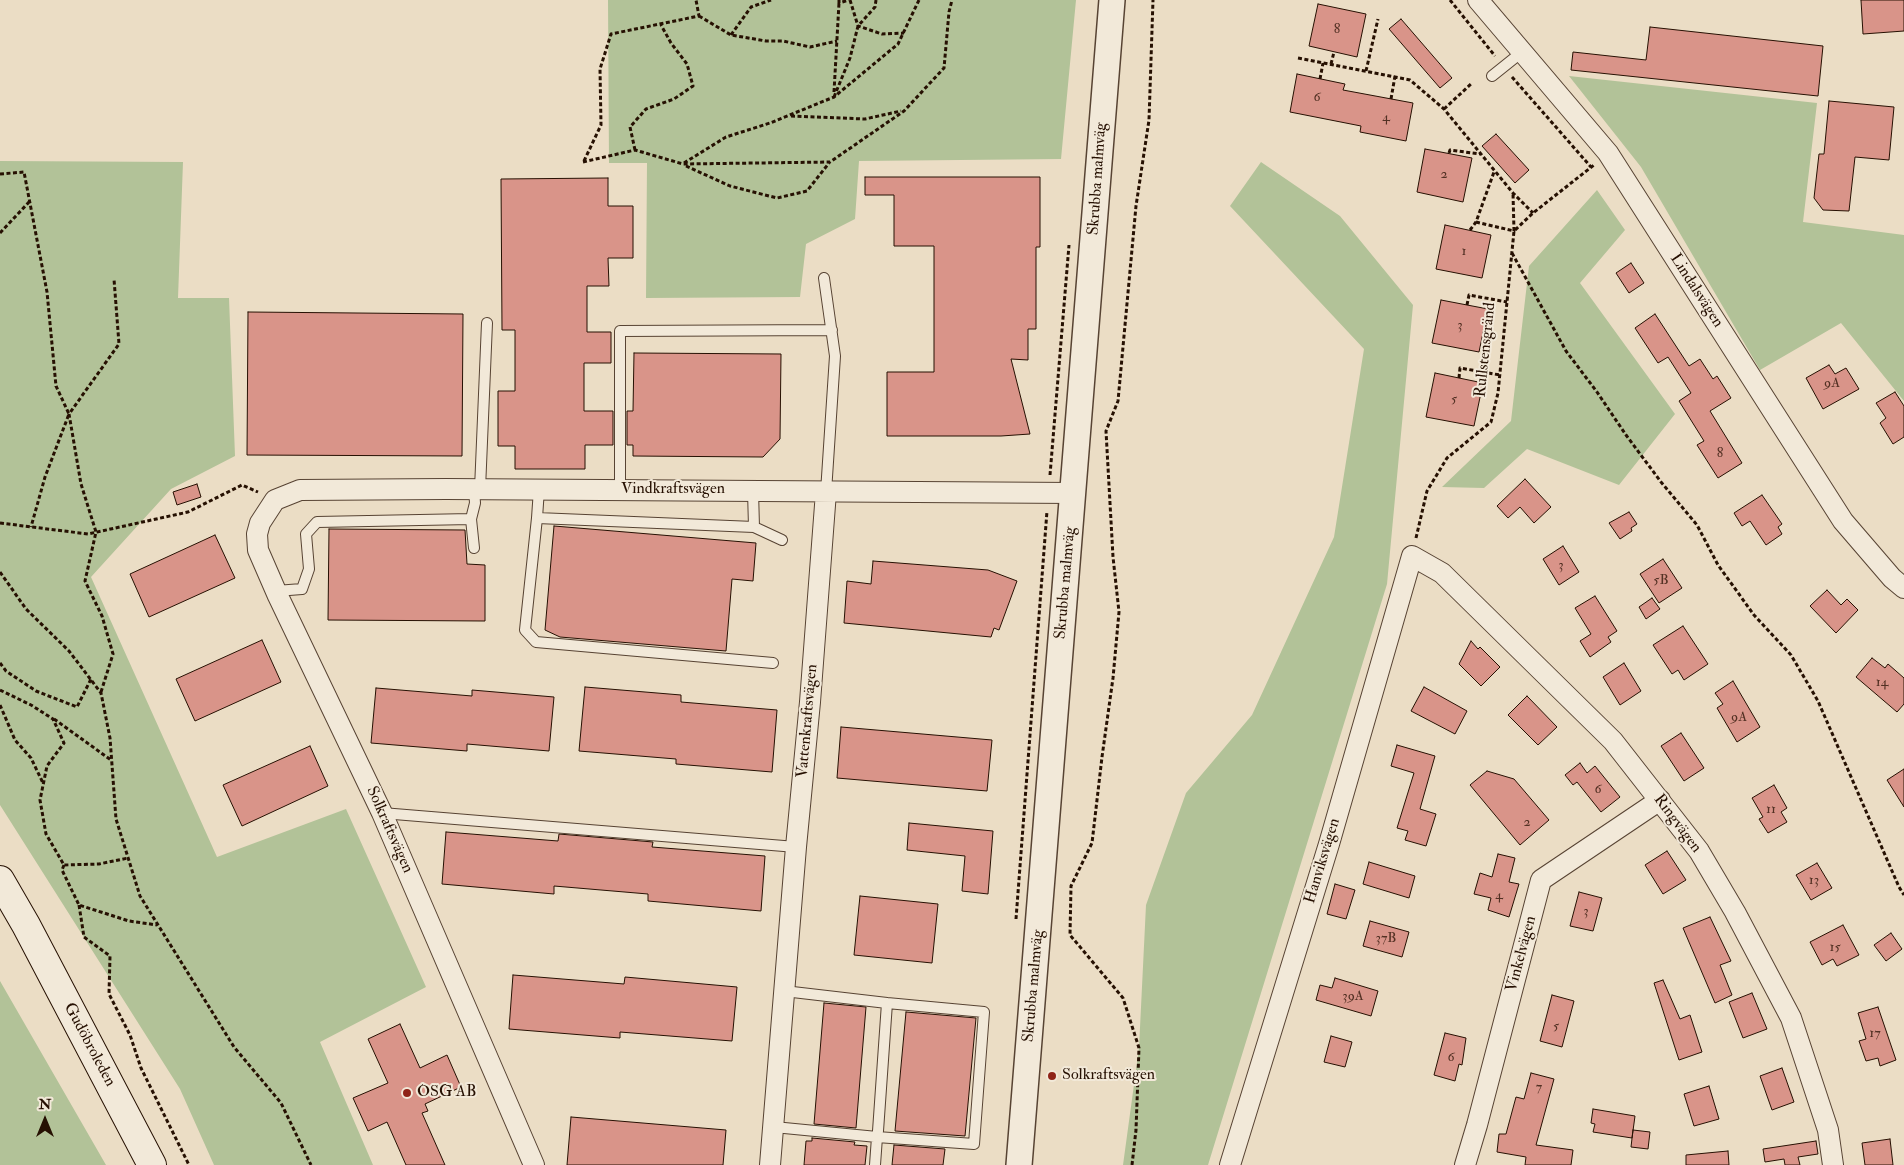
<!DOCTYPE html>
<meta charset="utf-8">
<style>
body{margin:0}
#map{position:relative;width:1904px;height:1165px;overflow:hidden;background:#ebddc5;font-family:"IM FELL Double Pica",serif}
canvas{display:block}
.north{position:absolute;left:20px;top:1095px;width:50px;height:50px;-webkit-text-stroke:4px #f2e9d9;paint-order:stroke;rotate:0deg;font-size:14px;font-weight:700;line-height:20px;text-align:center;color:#261002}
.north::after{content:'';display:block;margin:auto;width:18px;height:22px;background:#261002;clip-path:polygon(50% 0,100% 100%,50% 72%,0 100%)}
</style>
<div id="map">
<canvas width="1904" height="1165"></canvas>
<div class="north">N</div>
</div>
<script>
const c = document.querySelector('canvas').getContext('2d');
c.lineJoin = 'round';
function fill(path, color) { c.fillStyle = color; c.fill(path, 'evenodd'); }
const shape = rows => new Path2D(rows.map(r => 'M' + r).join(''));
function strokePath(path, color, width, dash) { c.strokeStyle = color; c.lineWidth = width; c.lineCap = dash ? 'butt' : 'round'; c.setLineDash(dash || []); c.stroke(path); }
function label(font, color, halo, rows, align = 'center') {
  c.font = font + ' "IM FELL Double Pica",serif'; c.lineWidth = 4; c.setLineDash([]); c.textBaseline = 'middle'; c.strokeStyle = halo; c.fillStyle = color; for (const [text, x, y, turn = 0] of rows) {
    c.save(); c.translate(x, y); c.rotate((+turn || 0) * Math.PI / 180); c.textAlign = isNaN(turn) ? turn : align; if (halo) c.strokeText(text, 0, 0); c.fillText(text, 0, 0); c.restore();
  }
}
fill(shape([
 [608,0,1076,0,1061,159,859,161,855,219,806,244,800,297,646,298,647,163,609,163],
 [1569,76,1817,103,1803,222,1904,235,1904,401,1841,323,1760,370,1641,167],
 [0,161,183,162,178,298,229,298,235,456,171,489,91,577,217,857,346,809,426,987,320,1042,373,1165,214,1165,180,1089,0,805],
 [1261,162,1340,216,1413,305,1387,584,1208,1165,1123,1165,1139,1048,1146,905,1186,793,1252,715,1334,537,1364,349,1230,206],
 [1597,190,1625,230,1580,283,1675,414,1619,485,1527,449,1484,488,1442,487,1511,421,1529,266],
 [0,981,106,1165,0,1165]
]), '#b2c298');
const building = shape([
 [1861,0,1904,0,1904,31,1863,34,1861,0],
 [1318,4,1366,14,1357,57,1309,46,1318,4],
 [1401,19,1452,78,1440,88,1389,29,1401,19],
 [1650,27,1823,46,1818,96,1571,70,1573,52,1646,60,1650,27],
 [1297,74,1345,84,1343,90,1413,103,1406,141,1360,132,1361,126,1290,112,1297,74],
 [1829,101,1894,107,1889,160,1855,157,1849,211,1823,210,1814,198,1819,154,1824,154,1829,101],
 [1496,134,1529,170,1515,183,1482,146,1496,134],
 [1425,149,1472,158,1463,202,1417,192,1425,149],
 [865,177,1040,177,1040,247,1036,247,1036,329,1028,329,1028,360,1011,359,1030,434,1001,436,887,436,887,372,934,372,934,246,894,246,894,195,865,195,865,177],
 [608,178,608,206,633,206,633,258,608,258,609,286,587,286,587,332,611,332,611,363,584,363,584,411,613,411,613,445,585,445,585,469,515,469,515,446,498,446,498,391,515,391,515,330,502,330,501,179,608,178],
 [1445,225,1491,235,1482,278,1436,269,1445,225],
 [1631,263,1644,283,1629,293,1616,273,1631,263],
 [1441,300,1488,309,1479,352,1432,343,1441,300],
 [248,312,463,314,462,456,247,455,248,312],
 [1655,314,1689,366,1700,359,1713,379,1717,376,1731,398,1710,411,1742,463,1718,478,1697,445,1704,441,1679,401,1691,393,1668,357,1658,363,1635,328,1655,314],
 [634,353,781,354,780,439,763,457,633,456,633,445,627,445,627,411,633,411,634,353],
 [1829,365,1835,374,1846,368,1859,389,1823,409,1806,378,1829,365],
 [1435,373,1483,383,1474,426,1426,417,1435,373],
 [1895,392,1904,406,1904,437,1893,444,1880,423,1886,418,1876,403,1895,392],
 [1525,479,1551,507,1534,523,1520,507,1508,518,1497,506,1525,479],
 [197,484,201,497,177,505,173,492,197,484],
 [1762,495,1782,524,1778,527,1782,534,1766,545,1750,521,1742,526,1734,513,1762,495],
 [1629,512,1637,524,1631,528,1632,531,1620,539,1609,523,1629,512],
 [554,526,756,543,753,581,732,579,726,651,560,637,545,630,554,526],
 [329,529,465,530,467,564,485,565,485,621,328,620,329,529],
 [215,535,235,578,149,617,130,574,215,535],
 [1563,546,1579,572,1559,585,1543,559,1563,546],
 [1663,559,1682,588,1659,603,1640,574,1663,559],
 [873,561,988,570,1017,581,999,630,994,628,991,637,844,623,847,581,871,584,873,561],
 [1827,590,1841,605,1847,599,1858,610,1836,633,1810,606,1827,590],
 [1595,596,1617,631,1608,637,1611,642,1590,657,1580,641,1591,634,1575,608,1595,596],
 [1652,598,1660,609,1646,619,1639,607,1652,598],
 [1683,626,1708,664,1684,680,1678,670,1672,674,1653,645,1683,626],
 [262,640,281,682,195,721,176,679,262,640],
 [1471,641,1478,649,1480,647,1500,667,1481,686,1459,664,1471,641],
 [1872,658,1885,668,1888,664,1904,678,1904,704,1897,712,1856,677,1872,658],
 [1624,663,1641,691,1620,705,1603,677,1624,663],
 [1733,681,1760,727,1737,742,1717,708,1723,704,1715,693,1733,681],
 [585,687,681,695,681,702,777,710,772,772,676,764,676,759,579,751,585,687],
 [1424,687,1467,711,1455,734,1411,711,1424,687],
 [376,688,472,696,472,690,554,697,549,751,467,744,467,751,371,743,376,688],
 [1527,696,1557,727,1538,745,1508,715,1527,696],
 [841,727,992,740,987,791,837,778,841,727],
 [1681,733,1704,768,1684,781,1661,746,1681,733],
 [1397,745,1435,756,1420,809,1436,814,1426,846,1405,840,1408,831,1397,828,1414,773,1391,766,1397,745],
 [310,746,328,786,242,826,223,785,310,746],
 [1580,763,1587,773,1595,766,1620,797,1601,812,1577,782,1573,785,1565,775,1580,763],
 [1904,769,1904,807,1887,780,1904,769],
 [1487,771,1514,779,1549,820,1520,845,1470,785,1487,771],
 [1774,785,1787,808,1781,812,1787,822,1768,833,1759,819,1763,817,1752,798,1774,785],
 [909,823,993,831,988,894,962,891,965,856,907,850,909,823],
 [446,832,558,841,559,834,653,842,652,847,765,856,761,911,648,901,648,894,554,886,554,894,442,884,446,832],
 [1667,851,1686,880,1663,894,1645,865,1667,851],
 [1498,854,1515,858,1509,882,1519,884,1509,917,1488,910,1491,898,1474,894,1480,873,1492,877,1498,854],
 [1369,862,1415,876,1409,898,1363,884,1369,862],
 [1817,863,1832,888,1811,900,1796,875,1817,863],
 [1335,884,1355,890,1346,919,1327,914,1335,884],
 [1579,892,1602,898,1593,931,1570,926,1579,892],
 [860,896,938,904,932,963,854,955,860,896],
 [1710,917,1731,961,1720,965,1732,995,1715,1003,1683,928,1710,917],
 [1370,921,1409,932,1402,957,1363,946,1370,921],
 [1843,925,1859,955,1837,966,1833,959,1822,965,1810,942,1843,925],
 [1891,933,1902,949,1886,961,1874,945,1891,933],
 [513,975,624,984,625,977,737,987,732,1041,620,1032,620,1038,509,1029,513,975],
 [1335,978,1378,991,1371,1016,1316,1000,1320,985,1332,988,1335,978],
 [1663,980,1680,1019,1690,1015,1702,1052,1679,1060,1654,983,1663,980],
 [1752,993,1767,1029,1743,1038,1729,1002,1752,993],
 [1552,995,1574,1001,1562,1047,1540,1041,1552,995],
 [824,1003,866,1007,856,1128,814,1124,824,1003],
 [1878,1007,1896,1060,1880,1066,1878,1058,1866,1061,1859,1041,1866,1039,1858,1013,1878,1007],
 [906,1012,976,1018,965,1136,895,1131,906,1012],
 [400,1024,420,1068,447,1055,461,1087,425,1104,428,1111,422,1113,445,1165,406,1165,387,1122,368,1131,353,1098,388,1083,368,1039,400,1024],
 [1445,1033,1466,1038,1462,1065,1459,1064,1455,1081,1434,1075,1445,1033],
 [1331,1036,1352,1042,1345,1067,1324,1062,1331,1036],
 [1782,1068,1794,1102,1772,1110,1760,1076,1782,1068],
 [1531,1073,1554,1079,1536,1145,1573,1150,1571,1165,1525,1165,1526,1157,1497,1152,1499,1134,1506,1134,1516,1097,1524,1099,1531,1073],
 [1709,1086,1719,1119,1694,1126,1684,1094,1709,1086],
 [1593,1109,1635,1116,1632,1138,1593,1132,1595,1124,1591,1123,1593,1109],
 [571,1117,726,1130,723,1165,567,1165,571,1117],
 [1633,1130,1650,1132,1648,1149,1631,1147,1633,1130],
 [812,1138,855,1142,854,1145,867,1146,865,1165,804,1165,806,1141,812,1141,812,1138],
 [1890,1139,1893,1165,1865,1165,1862,1143,1890,1139],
 [1816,1141,1818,1154,1798,1157,1800,1165,1785,1165,1784,1159,1765,1162,1763,1149,1816,1141],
 [894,1145,945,1149,943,1165,892,1165,894,1145],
 [1728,1151,1729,1165,1686,1165,1686,1155,1728,1151]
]);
fill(building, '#d99489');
strokePath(building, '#261002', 1);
const service = shape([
 [1492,76,1522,52],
 [824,278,835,356,826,492],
 [480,489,487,323],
 [539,489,537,518,754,527,753,491],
 [620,490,620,331,832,330],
 [537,518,525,630,536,642,773,663],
 [471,519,474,548],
 [754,527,782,540],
 [276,591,302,589,309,569,306,534,317,522,471,519,475,503,474,489],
 [382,813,796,847],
 [784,991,887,1003],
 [774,1127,877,1137,974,1144,984,1012,887,1003,878,1131,877,1137,875,1165]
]);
const minor = shape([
 [1478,0,1608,153,1843,521,1892,578,1904,588],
 [534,1165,382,813,278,596,258,550,257,534,260,523,275,500,300,490,446,489,1074,493],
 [770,1165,796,847,810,702,826,492],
 [1230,1165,1329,844,1412,556,1442,573,1613,741,1699,851,1735,912,1791,1018,1828,1130,1833,1165],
 [1465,1165,1477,1125,1541,880,1660,800]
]);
const tertiary = shape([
 [1019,1165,1112,0]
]);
const secondary = shape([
 [0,880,26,925,152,1165]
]);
strokePath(service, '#574333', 12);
strokePath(minor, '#574333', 22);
strokePath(tertiary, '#574333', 28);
strokePath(secondary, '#261002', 30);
strokePath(shape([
 [839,0,839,3,849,0],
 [850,0,858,26,882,34,904,33],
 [1450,0,1495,56],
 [699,16,731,35,766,41,783,41,810,47,837,41],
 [731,35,751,7,771,0],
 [1298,58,1410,80,1444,109,1513,193,1533,213],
 [1331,64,1334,52],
 [1366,71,1378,19],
 [1512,77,1591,167],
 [1320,79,1323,63],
 [834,92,839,3],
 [834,97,850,58,858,26,875,7,876,0],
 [1391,99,1395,76],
 [1444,109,1471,84],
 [791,116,865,119,901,111],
 [635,150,630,127,646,109,674,99,693,86,687,64,671,43,661,25],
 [1449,153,1450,150,1480,154],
 [584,161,601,125,600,69,611,34,699,16,696,0],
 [583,162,635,150,683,164,830,162,904,111,944,68,949,12,952,0],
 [684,163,726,137,770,123,834,97,898,44,919,0],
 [686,166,730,186,777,198,807,191,829,163],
 [0,174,24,172,47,292,56,386,69,414,45,477,31,527],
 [1476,222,1514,231,1513,193],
 [1470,230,1476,222,1494,172],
 [0,233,30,201],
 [1512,253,1566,351,1597,392,1626,435,1661,482,1697,525,1718,565,1754,615,1791,655,1818,701,1899,887,1904,895],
 [1467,305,1469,295,1507,302],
 [1459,378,1460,368,1500,375],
 [1050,475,1069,245],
 [0,523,88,534,188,512,242,485,258,492],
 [1416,538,1427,491,1447,458,1491,422,1498,393,1514,231,1533,213,1594,165],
 [0,572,26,609,69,651,101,693,110,738,116,819,140,896,234,1047,281,1103,311,1165],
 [0,663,6,671,36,691,77,707,91,679],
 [0,690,31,705,53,719,64,743,47,766,40,800,46,834,64,865,99,864,128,858],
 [101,692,113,654,102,616,85,581,96,532,81,484,69,414,119,344,114,279],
 [0,705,15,740,31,758,43,783],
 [54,719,111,760],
 [64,865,62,870,79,905,129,921,157,925],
 [79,905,84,937,110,956,109,994,130,1035,141,1068,189,1165],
 [1016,919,1047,511],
 [1132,1165,1136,1130,1139,1048,1123,998,1070,935,1071,886,1092,843,1102,757,1113,678,1119,612,1113,557,1106,431,1118,401,1136,206,1149,120,1153,0]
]), '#261002', 3, [4, 2.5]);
strokePath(service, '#f2e9d9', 10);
strokePath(minor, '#f2e9d9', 20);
strokePath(tertiary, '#f2e9d9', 25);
strokePath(secondary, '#f2e9d9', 28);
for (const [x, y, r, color] of [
 [1052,1076,5,"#8f2418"],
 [407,1093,5,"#8f2418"]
]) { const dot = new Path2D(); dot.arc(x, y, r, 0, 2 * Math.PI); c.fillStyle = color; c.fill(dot); strokePath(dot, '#f2e9d9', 2); }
label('14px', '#533124', null, [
 ["8",1337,30],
 ["6",1317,98],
 ["4",1386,118],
 ["2",1444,175],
 ["1",1464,252],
 ["3",1460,326],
 ["9A",1832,384],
 ["5",1454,400],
 ["8",1720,454],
 ["3",1561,566],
 ["5B",1661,581],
 ["14",1882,683],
 ["9A",1739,718],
 ["6",1598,790],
 ["11",1771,810],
 ["2",1527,823],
 ["13",1814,881],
 ["4",1499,896],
 ["3",1586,912],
 ["37B",1386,939],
 ["15",1835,948],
 ["39A",1353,997],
 ["5",1556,1027],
 ["17",1875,1034],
 ["6",1451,1058],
 ["7",1539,1088]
]);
label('16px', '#261002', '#f2e9d9', [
 ["Skrubba malmväg",1098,179,-86],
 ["Lindalsvägen",1696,291,57],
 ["Rullstensgränd",1486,350,-84],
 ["Vindkraftsvägen",673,490],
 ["Skrubba malmväg",1066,583,-85],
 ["Vattenkraftsvägen",808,721,-85],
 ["Ringvägen",1677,824,53],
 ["Solkraftsvägen",389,830,66],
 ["Hanviksvägen",1323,861,-73],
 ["Vinkelvägen",1522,954,-75],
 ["Skrubba malmväg",1034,986,-85],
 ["Gudöbroleden",89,1045,62]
]);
label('16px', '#261002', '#f2e9d9', [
 ["Solkraftsvägen",1062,1076],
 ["OSG AB",417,1093]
], 'left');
</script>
